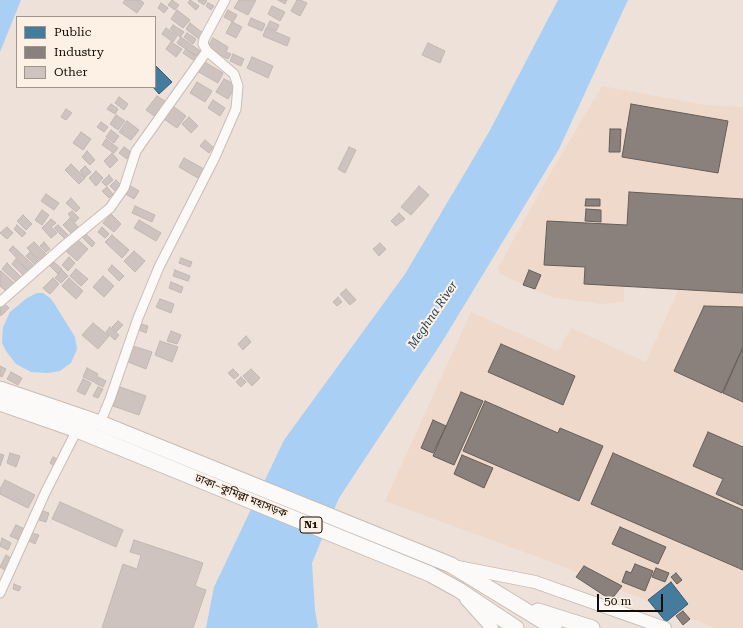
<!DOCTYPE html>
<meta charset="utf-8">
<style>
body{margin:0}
#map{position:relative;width:743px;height:628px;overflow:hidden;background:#eee1d9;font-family:"Roboto Serif",serif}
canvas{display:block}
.legend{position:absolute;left:16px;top:16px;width:140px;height:72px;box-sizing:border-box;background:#fdf0e5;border:1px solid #9f958c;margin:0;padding:5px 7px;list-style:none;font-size:12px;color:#130c07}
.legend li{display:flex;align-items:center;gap:8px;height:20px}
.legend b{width:20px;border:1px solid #9f958c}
.scale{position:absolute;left:597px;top:594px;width:66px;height:18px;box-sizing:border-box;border:2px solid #130c07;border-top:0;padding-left:5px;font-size:12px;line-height:14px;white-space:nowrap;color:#130c07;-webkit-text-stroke:3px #fdf0e5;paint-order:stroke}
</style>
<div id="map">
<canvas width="743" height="628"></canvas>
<ul class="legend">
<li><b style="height:11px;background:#457b9d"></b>Public</li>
<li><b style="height:11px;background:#8a817c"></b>Industry</li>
<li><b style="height:11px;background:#cec3bf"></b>Other</li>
</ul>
<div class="scale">50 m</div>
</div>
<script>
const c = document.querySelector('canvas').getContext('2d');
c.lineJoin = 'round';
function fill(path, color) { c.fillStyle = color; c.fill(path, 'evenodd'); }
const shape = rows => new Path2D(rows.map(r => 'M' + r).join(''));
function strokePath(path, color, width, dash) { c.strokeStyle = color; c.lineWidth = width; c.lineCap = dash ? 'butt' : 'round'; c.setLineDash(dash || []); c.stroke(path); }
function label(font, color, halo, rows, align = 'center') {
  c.font = font + ' "Roboto Serif","Noto Sans Bengali",serif'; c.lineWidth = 4; c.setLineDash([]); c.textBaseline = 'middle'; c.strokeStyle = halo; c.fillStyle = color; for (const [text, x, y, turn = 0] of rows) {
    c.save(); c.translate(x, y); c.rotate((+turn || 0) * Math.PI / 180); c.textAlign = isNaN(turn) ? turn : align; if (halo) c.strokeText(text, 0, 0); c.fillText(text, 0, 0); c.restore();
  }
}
fill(shape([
 [602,86,705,105,743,107,743,628,715,628,546,560,385,501,471,312,558,351,571,328,646,362,681,284,624,285,624,302,600,304,552,297,500,274,498,268,544,184]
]), '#efd9ca');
fill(shape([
 [0,0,21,0,0,52],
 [558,0,628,0,559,149,442,342,339,498,312,563,315,610,318,628,206,628,214,587,284,440,405,274,489,132],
 [37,293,43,293,50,298,54,303,75,337,77,349,71,363,60,371,48,373,31,372,16,364,6,351,2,343,3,327,10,312,27,298]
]), '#a9d0f4');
const public = shape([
 [155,66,156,66,172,82,159,94,153,87,155,87,155,66],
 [671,582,688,604,666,622,648,600,671,582]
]);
fill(public, '#457b9d');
strokePath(public, '#365a70', 1);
const industry = shape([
 [631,104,728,121,718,173,622,157,631,104],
 [610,129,621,129,620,152,609,152,610,129],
 [629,192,743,199,743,293,584,284,585,267,544,265,547,221,627,225,629,192],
 [586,199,600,199,600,206,585,206,586,199],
 [586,209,601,210,601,222,585,221,586,209],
 [529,270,541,275,535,289,523,285,529,270],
 [704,306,743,307,743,347,722,393,674,371,704,306],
 [501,344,575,376,563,405,488,372,501,344],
 [743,347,743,402,723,393,743,347],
 [461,392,483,401,454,465,433,456,461,392],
 [485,401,558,433,560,428,603,446,579,501,463,451,485,401],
 [433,420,446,426,433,453,421,448,433,420],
 [708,432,743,447,743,506,716,494,723,479,693,466,708,432],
 [613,453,743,510,743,570,591,504,613,453],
 [462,455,493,468,484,488,454,474,462,455],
 [620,527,666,547,658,564,612,544,620,527],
 [635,564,653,571,645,591,622,582,626,571,631,573,635,564],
 [584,566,622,586,611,600,576,577,584,566],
 [656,568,669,573,665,582,652,577,656,568],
 [676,573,682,580,677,584,671,577,676,573],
 [683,611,690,619,683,625,676,616,683,611]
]);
fill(industry, '#8a817c');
strokePath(industry, '#665e59', 1);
const building = shape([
 [125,0,140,0,144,3,137,13,123,3,125,0],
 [172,0,179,5,175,10,168,5,172,0],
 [190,0,199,6,196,10,188,3,190,0],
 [199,0,205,0,207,1,204,5,198,1,199,0],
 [239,0,256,0,248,15,234,8,239,0],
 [278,0,287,0,285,4,278,0],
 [297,0,300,0,307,3,300,16,291,11,297,0],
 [161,3,168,8,164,13,158,8,161,3],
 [208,3,214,6,211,10,206,6,208,3],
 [272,6,285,12,280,21,268,14,272,6],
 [177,10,190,20,183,28,171,19,177,10],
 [228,10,237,15,233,22,224,17,228,10],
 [251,18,265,24,262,31,248,25,251,18],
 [270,21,279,25,276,31,267,27,270,21],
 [232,22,242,27,236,38,226,33,232,22],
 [190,23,203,33,199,39,186,29,190,23],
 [173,25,184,32,180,37,170,29,173,25],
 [166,28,177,36,173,42,162,34,166,28],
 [266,28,290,38,287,46,263,36,266,28],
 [187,33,196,39,193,44,184,37,187,33],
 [181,37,200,51,196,56,177,43,181,37],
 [213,38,228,47,226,52,231,54,228,59,207,48,213,38],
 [171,42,182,49,176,57,166,49,171,42],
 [428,43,445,51,440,63,422,55,428,43],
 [186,49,196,56,193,60,183,53,186,49],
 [233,54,244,59,241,66,230,61,233,54],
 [252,57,273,66,268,78,247,68,252,57],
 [203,61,223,73,218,83,197,71,203,61],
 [224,79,236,85,228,99,216,92,224,79],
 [197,82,212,91,205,102,190,93,197,82],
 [157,96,168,103,157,118,146,110,157,96],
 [119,97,128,104,124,110,115,103,119,97],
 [213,100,225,108,220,116,208,108,213,100],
 [111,104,118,109,115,114,107,109,111,104],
 [173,106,186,116,177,128,164,119,173,106],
 [66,109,72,113,66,120,61,117,66,109],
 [116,115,125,121,118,130,110,124,116,115],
 [189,117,198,126,191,133,182,124,189,117],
 [127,121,139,130,131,140,119,132,127,121],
 [101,122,108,127,104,132,97,127,101,122],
 [111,130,119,136,114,143,106,137,111,130],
 [81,132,91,139,83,150,73,143,81,132],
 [106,139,118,148,114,153,102,145,106,139],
 [205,140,213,147,209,153,200,146,205,140],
 [124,147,131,152,127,159,119,153,124,147],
 [349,147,356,150,345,173,338,169,349,147],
 [87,151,95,160,90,165,82,157,87,151],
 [112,153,118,160,110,168,104,161,112,153],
 [184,158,204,169,198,178,179,167,184,158],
 [71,164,85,178,79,184,65,170,71,164],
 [85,166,91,172,85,177,80,171,85,166],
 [96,171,103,178,96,186,89,178,96,171],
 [109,175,113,180,106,186,102,182,109,175],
 [116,180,123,187,117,193,110,186,116,180],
 [129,185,139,191,134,199,124,193,129,185],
 [419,186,429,195,411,215,401,207,419,186],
 [107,187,113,194,109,198,102,191,107,187],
 [46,194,59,203,54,210,41,201,46,194],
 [71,198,80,208,76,212,66,203,71,198],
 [135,206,155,215,152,222,132,213,135,206],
 [42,210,49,215,42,225,35,220,42,210],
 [72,211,79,218,75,222,68,214,72,211],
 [399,213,405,219,396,226,391,221,399,213],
 [111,214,121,224,114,232,103,223,111,214],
 [23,215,32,224,26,230,17,221,23,215],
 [70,218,79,228,72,234,63,225,70,218],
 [51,219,56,223,51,227,57,233,51,238,42,228,51,219],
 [139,220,161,233,156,241,134,228,139,220],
 [17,225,26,233,22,237,14,229,17,225],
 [58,225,69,236,65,239,54,228,58,225],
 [7,227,13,233,7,239,0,233,7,227],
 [102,227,109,234,105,238,98,232,102,227],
 [85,233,95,243,92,247,82,237,85,233],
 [112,235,129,250,122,258,105,242,112,235],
 [76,238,88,249,77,261,65,250,76,238],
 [34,242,48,256,41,262,27,248,34,242],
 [44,242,50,249,46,252,40,246,44,242],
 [380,243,386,249,379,256,373,249,380,243],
 [13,246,35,267,30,272,9,250,13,246],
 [134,251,145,261,135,272,124,261,134,251],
 [30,252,40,263,37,267,26,256,30,252],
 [69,257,75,263,68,271,62,265,69,257],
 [181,258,192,262,190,267,179,263,181,258],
 [16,259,29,272,25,277,12,264,16,259],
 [54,262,62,269,58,274,50,266,54,262],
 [7,263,21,277,16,282,2,269,7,263],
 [112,265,124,276,119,281,108,270,112,265],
 [76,269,88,279,81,286,70,276,76,269],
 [62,270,68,276,61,283,55,278,62,270],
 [175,270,190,276,188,281,173,276,175,270],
 [1,271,15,284,7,292,0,286,0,272,1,271],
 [103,276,114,286,104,297,93,287,103,276],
 [53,278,59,284,50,294,43,288,53,278],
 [69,278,83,291,76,299,62,286,69,278],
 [171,282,183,287,181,293,169,288,171,282],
 [346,289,356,300,350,305,340,294,346,289],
 [338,297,342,302,337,306,333,302,338,297],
 [160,299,174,304,171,313,156,307,160,299],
 [4,303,9,308,1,316,0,308,4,303],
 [118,321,123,325,116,332,112,327,118,321],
 [93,323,109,336,98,349,82,335,93,323],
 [141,324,148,326,146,333,139,330,141,324],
 [110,327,119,335,115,340,106,332,110,327],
 [171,331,181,335,177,344,167,341,171,331],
 [246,336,251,342,243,350,238,344,246,336],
 [160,341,178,347,172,362,155,355,160,341],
 [133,346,152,352,146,369,128,362,133,346],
 [0,366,6,369,2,377,0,376,0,366],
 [87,368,98,374,94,382,83,377,87,368],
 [233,369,239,375,234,379,228,373,233,369],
 [251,369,260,378,252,386,243,376,251,369],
 [11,372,22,378,18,385,7,379,11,372],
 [98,377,106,381,103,387,95,383,98,377],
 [241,377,246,382,241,387,236,382,241,377],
 [83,379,91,383,85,395,77,391,83,379],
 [98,387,103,389,98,398,93,396,98,387],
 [120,387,146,396,139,415,113,406,120,387],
 [10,453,20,456,16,467,7,463,10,453],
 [0,454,4,455,0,466,0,454],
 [53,457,59,460,56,467,50,463,53,457],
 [5,480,35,495,28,508,0,494,0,489,5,480],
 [60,502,123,530,116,547,52,519,60,502],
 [43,511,49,513,46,522,39,520,43,511],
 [16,525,25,529,19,540,10,536,16,525],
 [32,533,39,535,35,544,29,541,32,533],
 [2,538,11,543,8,550,0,546,2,538],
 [134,540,203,563,195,586,206,590,193,628,102,628,123,564,137,569,141,555,130,552,134,540],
 [6,555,12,559,6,571,0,567,6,555],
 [14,584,21,587,19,591,13,589,14,584]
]);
fill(building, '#cec3bf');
strokePath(building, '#c2b7b2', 1);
const minor = shape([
 [0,302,66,244,110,208,124,188,136,151,207,51],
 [100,423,110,399,138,318,159,267,215,157,236,109,238,86,234,74,207,51,203,44,204,39,225,0],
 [0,593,46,491,77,430]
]);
const tertiary = shape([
 [458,567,535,582,665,628],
 [466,599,492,628]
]);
const trunk = shape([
 [0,389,100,423,451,565,554,628],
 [0,403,77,430,430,574,459,590,516,628],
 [538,611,592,628]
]);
strokePath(minor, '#c7bdb6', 11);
strokePath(tertiary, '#c7bdb6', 14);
strokePath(trunk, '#c7bdb6', 17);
strokePath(minor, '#fcfaf9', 9);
strokePath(tertiary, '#fcfaf9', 12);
strokePath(trunk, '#fcfaf9', 15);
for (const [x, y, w] of [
 [311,525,22]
]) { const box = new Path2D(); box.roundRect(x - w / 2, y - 8, w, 16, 3); c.fillStyle = '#fdf0e5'; c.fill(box); strokePath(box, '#130c07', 1); }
label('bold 10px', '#130c07', null, [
 ["N1",311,525]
]);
label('11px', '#130c07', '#fdf0e5', [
 ["ঢাকা–কুমিল্লা মহাসড়ক",241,496,22]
]);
label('italic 12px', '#1a3c57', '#fdf0e5', [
 ["Meghna River",433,315,-56]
]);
</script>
